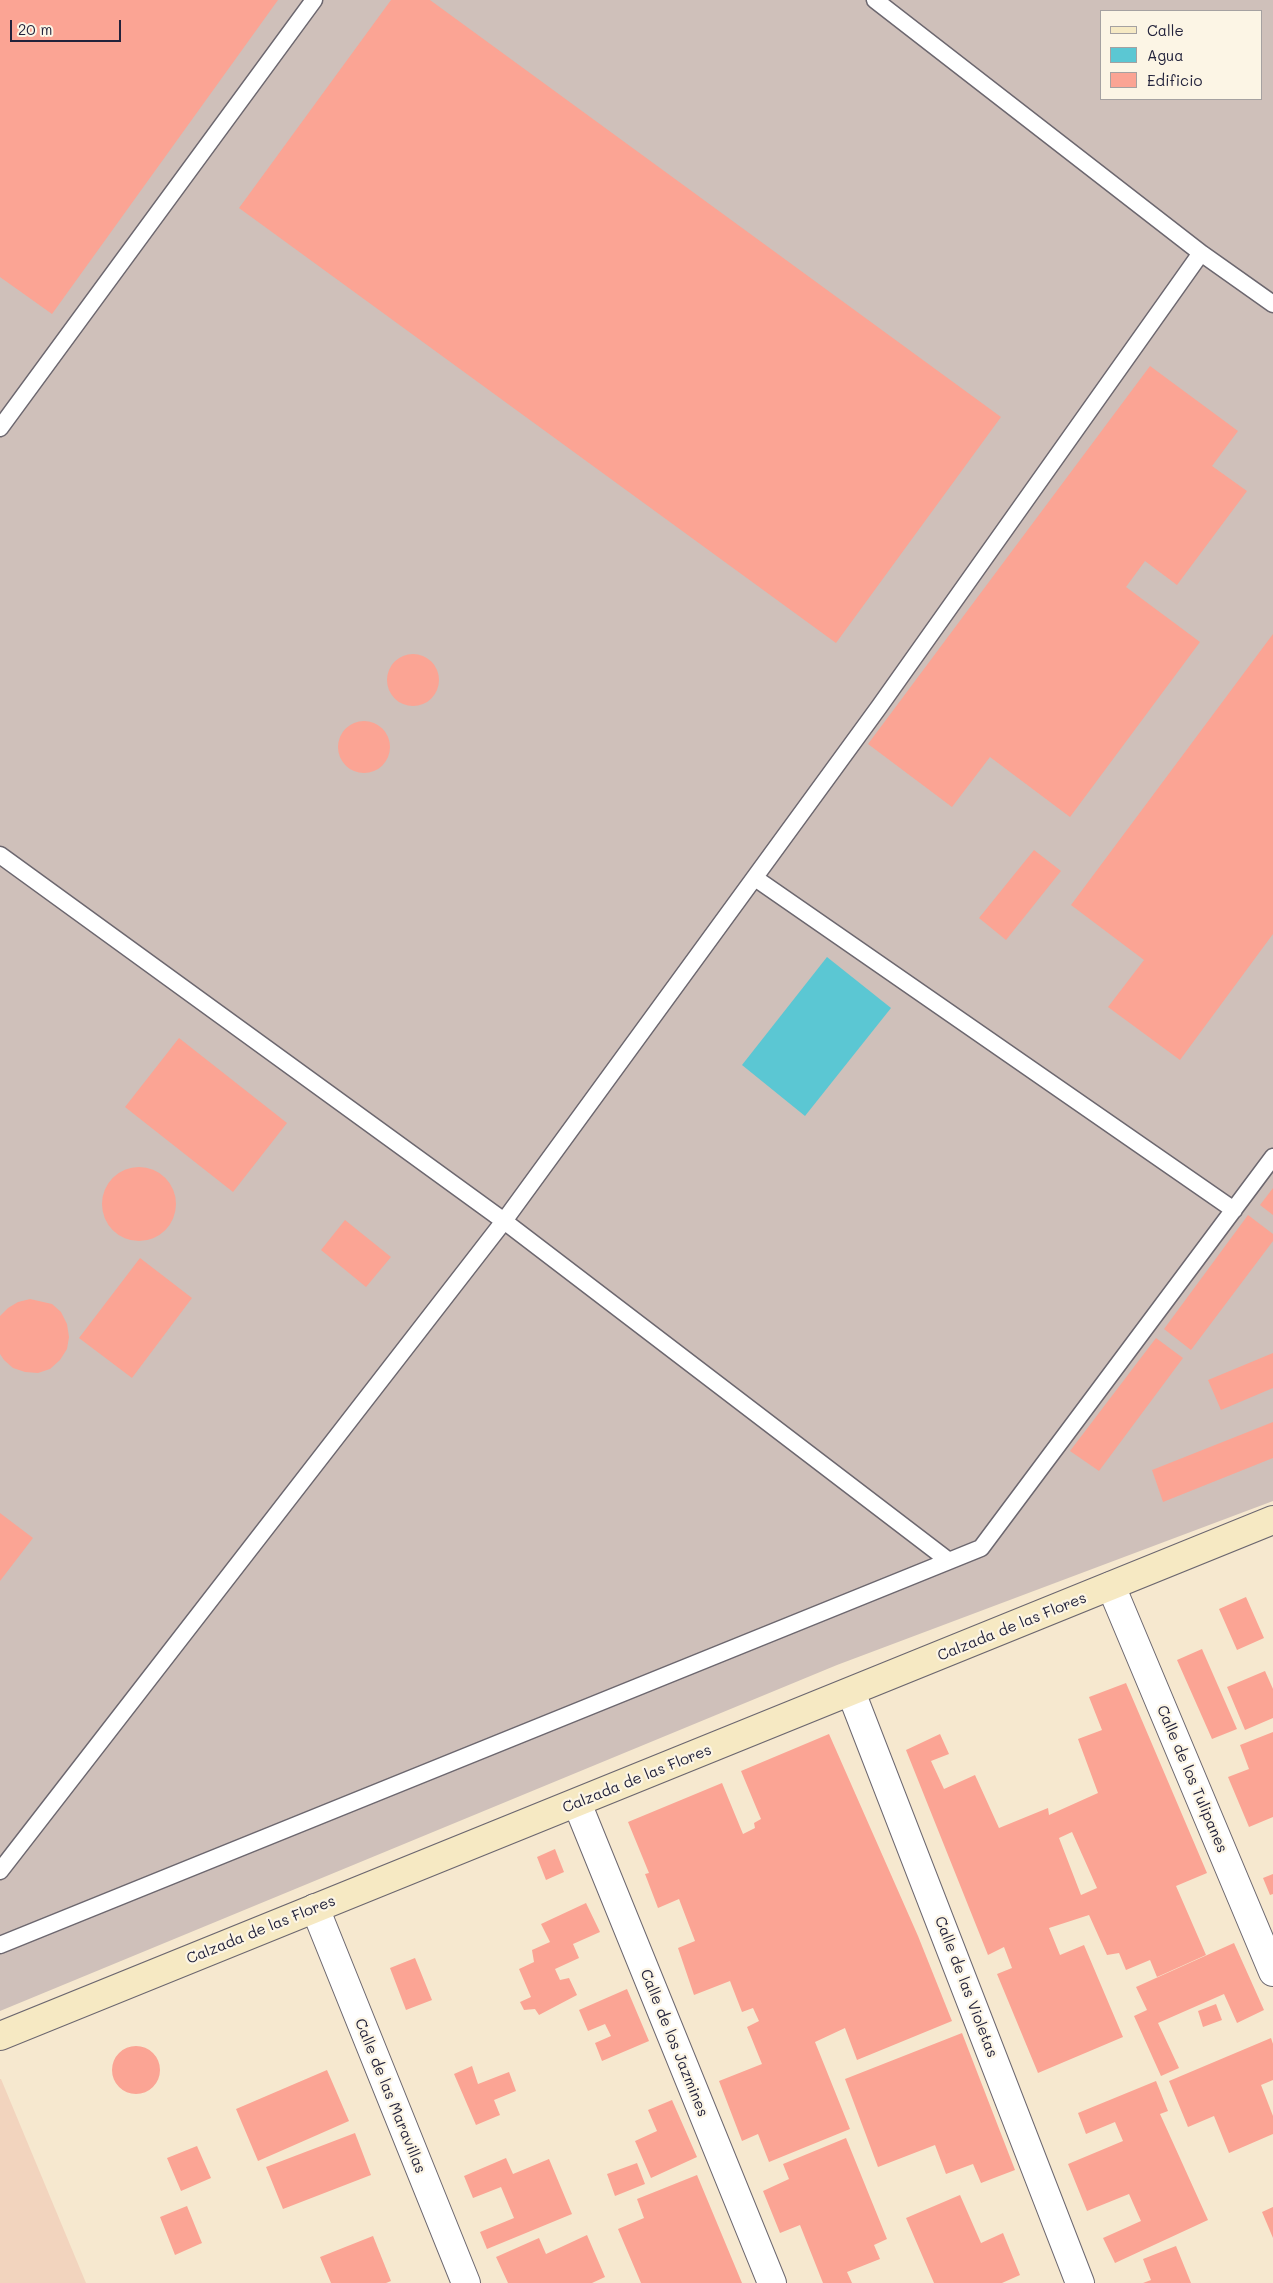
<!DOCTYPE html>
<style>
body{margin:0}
#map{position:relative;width:1273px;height:2283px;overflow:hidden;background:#f6e8cf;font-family:Mali,sans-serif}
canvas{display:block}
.legend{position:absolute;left:1100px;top:10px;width:162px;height:90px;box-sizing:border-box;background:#fcf5e5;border:1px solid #a5a1a1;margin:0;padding:6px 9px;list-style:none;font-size:15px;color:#22223b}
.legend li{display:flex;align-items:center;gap:10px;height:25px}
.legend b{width:25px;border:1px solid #a5a1a1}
.scale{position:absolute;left:10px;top:20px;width:111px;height:22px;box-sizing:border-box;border:2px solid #22223b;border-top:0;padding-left:6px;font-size:15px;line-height:18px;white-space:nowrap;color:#22223b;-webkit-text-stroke:4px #fcf5e5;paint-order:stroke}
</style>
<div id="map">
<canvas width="1273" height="2283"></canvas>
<ul class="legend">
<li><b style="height:6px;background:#f6e9c3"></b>Calle</li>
<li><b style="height:14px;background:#5bc7d3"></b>Agua</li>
<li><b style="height:14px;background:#fba494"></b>Edificio</li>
</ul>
<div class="scale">20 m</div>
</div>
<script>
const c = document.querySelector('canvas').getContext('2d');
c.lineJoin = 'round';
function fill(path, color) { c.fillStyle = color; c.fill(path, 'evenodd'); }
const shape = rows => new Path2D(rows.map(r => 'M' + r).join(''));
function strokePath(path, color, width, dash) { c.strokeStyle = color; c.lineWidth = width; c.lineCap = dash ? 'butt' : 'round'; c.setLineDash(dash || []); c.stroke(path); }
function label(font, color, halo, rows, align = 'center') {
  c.font = font + ' Mali,sans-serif'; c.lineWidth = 4.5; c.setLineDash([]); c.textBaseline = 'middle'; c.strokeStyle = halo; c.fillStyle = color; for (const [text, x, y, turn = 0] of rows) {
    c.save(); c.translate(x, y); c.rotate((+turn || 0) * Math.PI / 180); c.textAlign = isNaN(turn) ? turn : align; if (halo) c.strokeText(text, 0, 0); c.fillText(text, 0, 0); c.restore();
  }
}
fill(shape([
 [0,2079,1,2079,86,2283,0,2283]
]), '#f2d4be');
fill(shape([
 [0,0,1273,0,1273,1501,837,1665,0,2011],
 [1102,11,1262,11,1262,99,1102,99]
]), '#cfc0ba');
fill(shape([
 [827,957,891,1008,805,1116,742,1065]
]), '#5bc7d3');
fill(shape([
 [0,0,278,0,52,314,0,277],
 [391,0,430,0,1001,417,836,643,239,208],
 [1150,366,1238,431,1212,466,1247,491,1177,585,1145,561,1126,587,1200,642,1070,817,990,757,952,807,868,744],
 [1273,634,1273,934,1180,1060,1108,1007,1144,960,1071,905],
 '387 680a26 26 0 1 1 52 0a26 26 0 1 1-52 0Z',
 '338 747a26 26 0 1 1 52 0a26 26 0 1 1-52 0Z',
 [1034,850,1061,871,1006,940,979,918],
 [179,1038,287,1123,233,1192,125,1107],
 '102 1204a37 37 0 1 1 74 0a37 37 0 1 1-74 0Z',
 [1273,1188,1273,1215,1260,1205],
 [1248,1215,1273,1234,1273,1241,1191,1350,1164,1329],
 [345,1220,391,1257,366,1287,321,1250],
 [140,1258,192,1298,132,1378,79,1338],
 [30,1299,52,1304,61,1312,67,1324,69,1337,67,1349,60,1360,50,1369,38,1373,25,1372,13,1368,4,1360,0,1354,0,1316,8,1308,18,1302],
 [1156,1338,1183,1358,1099,1471,1070,1451],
 [1273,1353,1273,1388,1221,1410,1208,1380],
 [1273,1422,1273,1458,1163,1502,1152,1470],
 [0,1513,33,1538,0,1581],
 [1246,1597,1264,1638,1237,1650,1219,1609],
 [1202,1649,1237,1729,1212,1739,1177,1660],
 [1265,1671,1273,1689,1273,1718,1245,1730,1227,1687],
 [1126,1683,1207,1873,1176,1886,1206,1955,1157,1977,1150,1960,1126,1970,1119,1953,1107,1955,1089,1915,1049,1928,1060,1955,1084,1945,1123,2037,1038,2073,997,1974,1012,1968,1004,1947,988,1955,906,1750,940,1734,949,1754,931,1761,944,1789,975,1775,999,1828,1048,1808,1049,1815,1098,1793,1078,1739,1102,1730,1089,1697],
 [1072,1832,1097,1888,1081,1895,1059,1838],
 [1273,1732,1273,1817,1249,1827,1228,1777,1249,1769,1240,1745],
 [829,1734,918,1936,952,2021,857,2060,845,2028,815,2042,850,2129,769,2162,758,2134,742,2141,719,2081,762,2064,747,2027,759,2021,753,2008,742,2012,730,1981,694,1995,678,1948,695,1941,679,1899,658,1908,645,1874,649,1873,628,1822,722,1783,743,1834,755,1828,754,1823,761,1819,741,1771],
 [555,1849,564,1872,546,1880,537,1857],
 [1273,1874,1273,1894,1270,1895,1263,1878],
 [586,1903,600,1932,573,1944,579,1958,555,1969,560,1980,569,1978,577,1995,539,2015,535,2009,524,2010,520,2002,531,1997,519,1969,534,1962,532,1950,550,1942,541,1924],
 [1234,1943,1264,2010,1237,2023,1224,1994,1158,2023,1179,2068,1161,2076,1134,2016,1147,2010,1136,1987],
 [415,1958,432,2000,406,2010,390,1968],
 [627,1989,649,2041,602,2061,595,2043,611,2036,605,2024,588,2031,579,2010],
 [1216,2004,1222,2020,1203,2027,1198,2011],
 [962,2033,1015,2170,981,2183,973,2164,946,2174,935,2145,878,2167,845,2079],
 [1271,2038,1273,2044,1273,2080,1261,2085,1273,2116,1273,2134,1229,2153,1214,2116,1188,2127,1169,2081],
 '112 2070a24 24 0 1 1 48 0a24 24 0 1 1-48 0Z',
 [472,2066,478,2084,509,2072,516,2091,494,2100,500,2115,476,2125,454,2074],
 [327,2070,349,2121,258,2161,236,2109],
 [1156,2081,1168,2111,1160,2114,1208,2220,1115,2263,1103,2238,1141,2221,1129,2194,1087,2211,1068,2164,1123,2141,1115,2122,1086,2134,1078,2113],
 [672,2100,697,2157,651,2178,635,2141,657,2131,648,2110],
 [355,2133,371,2175,283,2209,266,2167],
 [846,2138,887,2239,874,2245,880,2259,847,2272,852,2283,823,2283,800,2225,780,2233,763,2191,789,2179,783,2164],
 [197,2146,211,2178,181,2191,167,2158],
 [506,2158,513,2174,549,2159,572,2214,487,2249,480,2232,514,2218,501,2187,473,2198,464,2176],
 [637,2163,645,2184,615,2196,607,2174],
 [697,2175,742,2283,641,2283,618,2229,644,2218,637,2199],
 [960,2195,981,2243,1003,2233,1020,2275,1002,2283,934,2283,906,2218],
 [187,2206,202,2243,175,2255,160,2217],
 [1273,2207,1273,2238,1262,2212],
 [587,2235,605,2277,592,2283,508,2283,496,2257,539,2238,546,2254],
 [373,2236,391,2281,386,2283,331,2283,320,2257],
 [1176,2246,1191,2283,1143,2283,1151,2280,1143,2259]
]), '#fba494');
const lane = shape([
 [875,0,1201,253,1273,304],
 [0,428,314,0],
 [0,855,504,1221,949,1561],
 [755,878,1234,1210],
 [0,1871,504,1221,879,707,1201,253],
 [0,1945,981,1548,1273,1157]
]);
const street = shape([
 [1111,1586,1273,1972],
 [851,1692,1080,2283],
 [577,1803,772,2283],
 [315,1908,466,2283]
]);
const secondary = shape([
 [0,2036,1273,1520]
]);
strokePath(lane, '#6c676f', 19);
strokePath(street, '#6c676f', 30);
strokePath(secondary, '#6c676f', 30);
strokePath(lane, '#fff', 16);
strokePath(street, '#fff', 28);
strokePath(secondary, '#f6e9c3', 28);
label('15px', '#22223b', '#fcf5e5', [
 ["Calzada de las Flores",1012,1627,-22],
 ["Calzada de las Flores",637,1779,-22],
 ["Calle de los Tulipanes",1192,1779,67],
 ["Calzada de las Flores",261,1930,-22],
 ["Calle de las Violetas",966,1987,69],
 ["Calle de los Jazmines",674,2043,68],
 ["Calle de las Maravillas",390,2096,68]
]);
</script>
